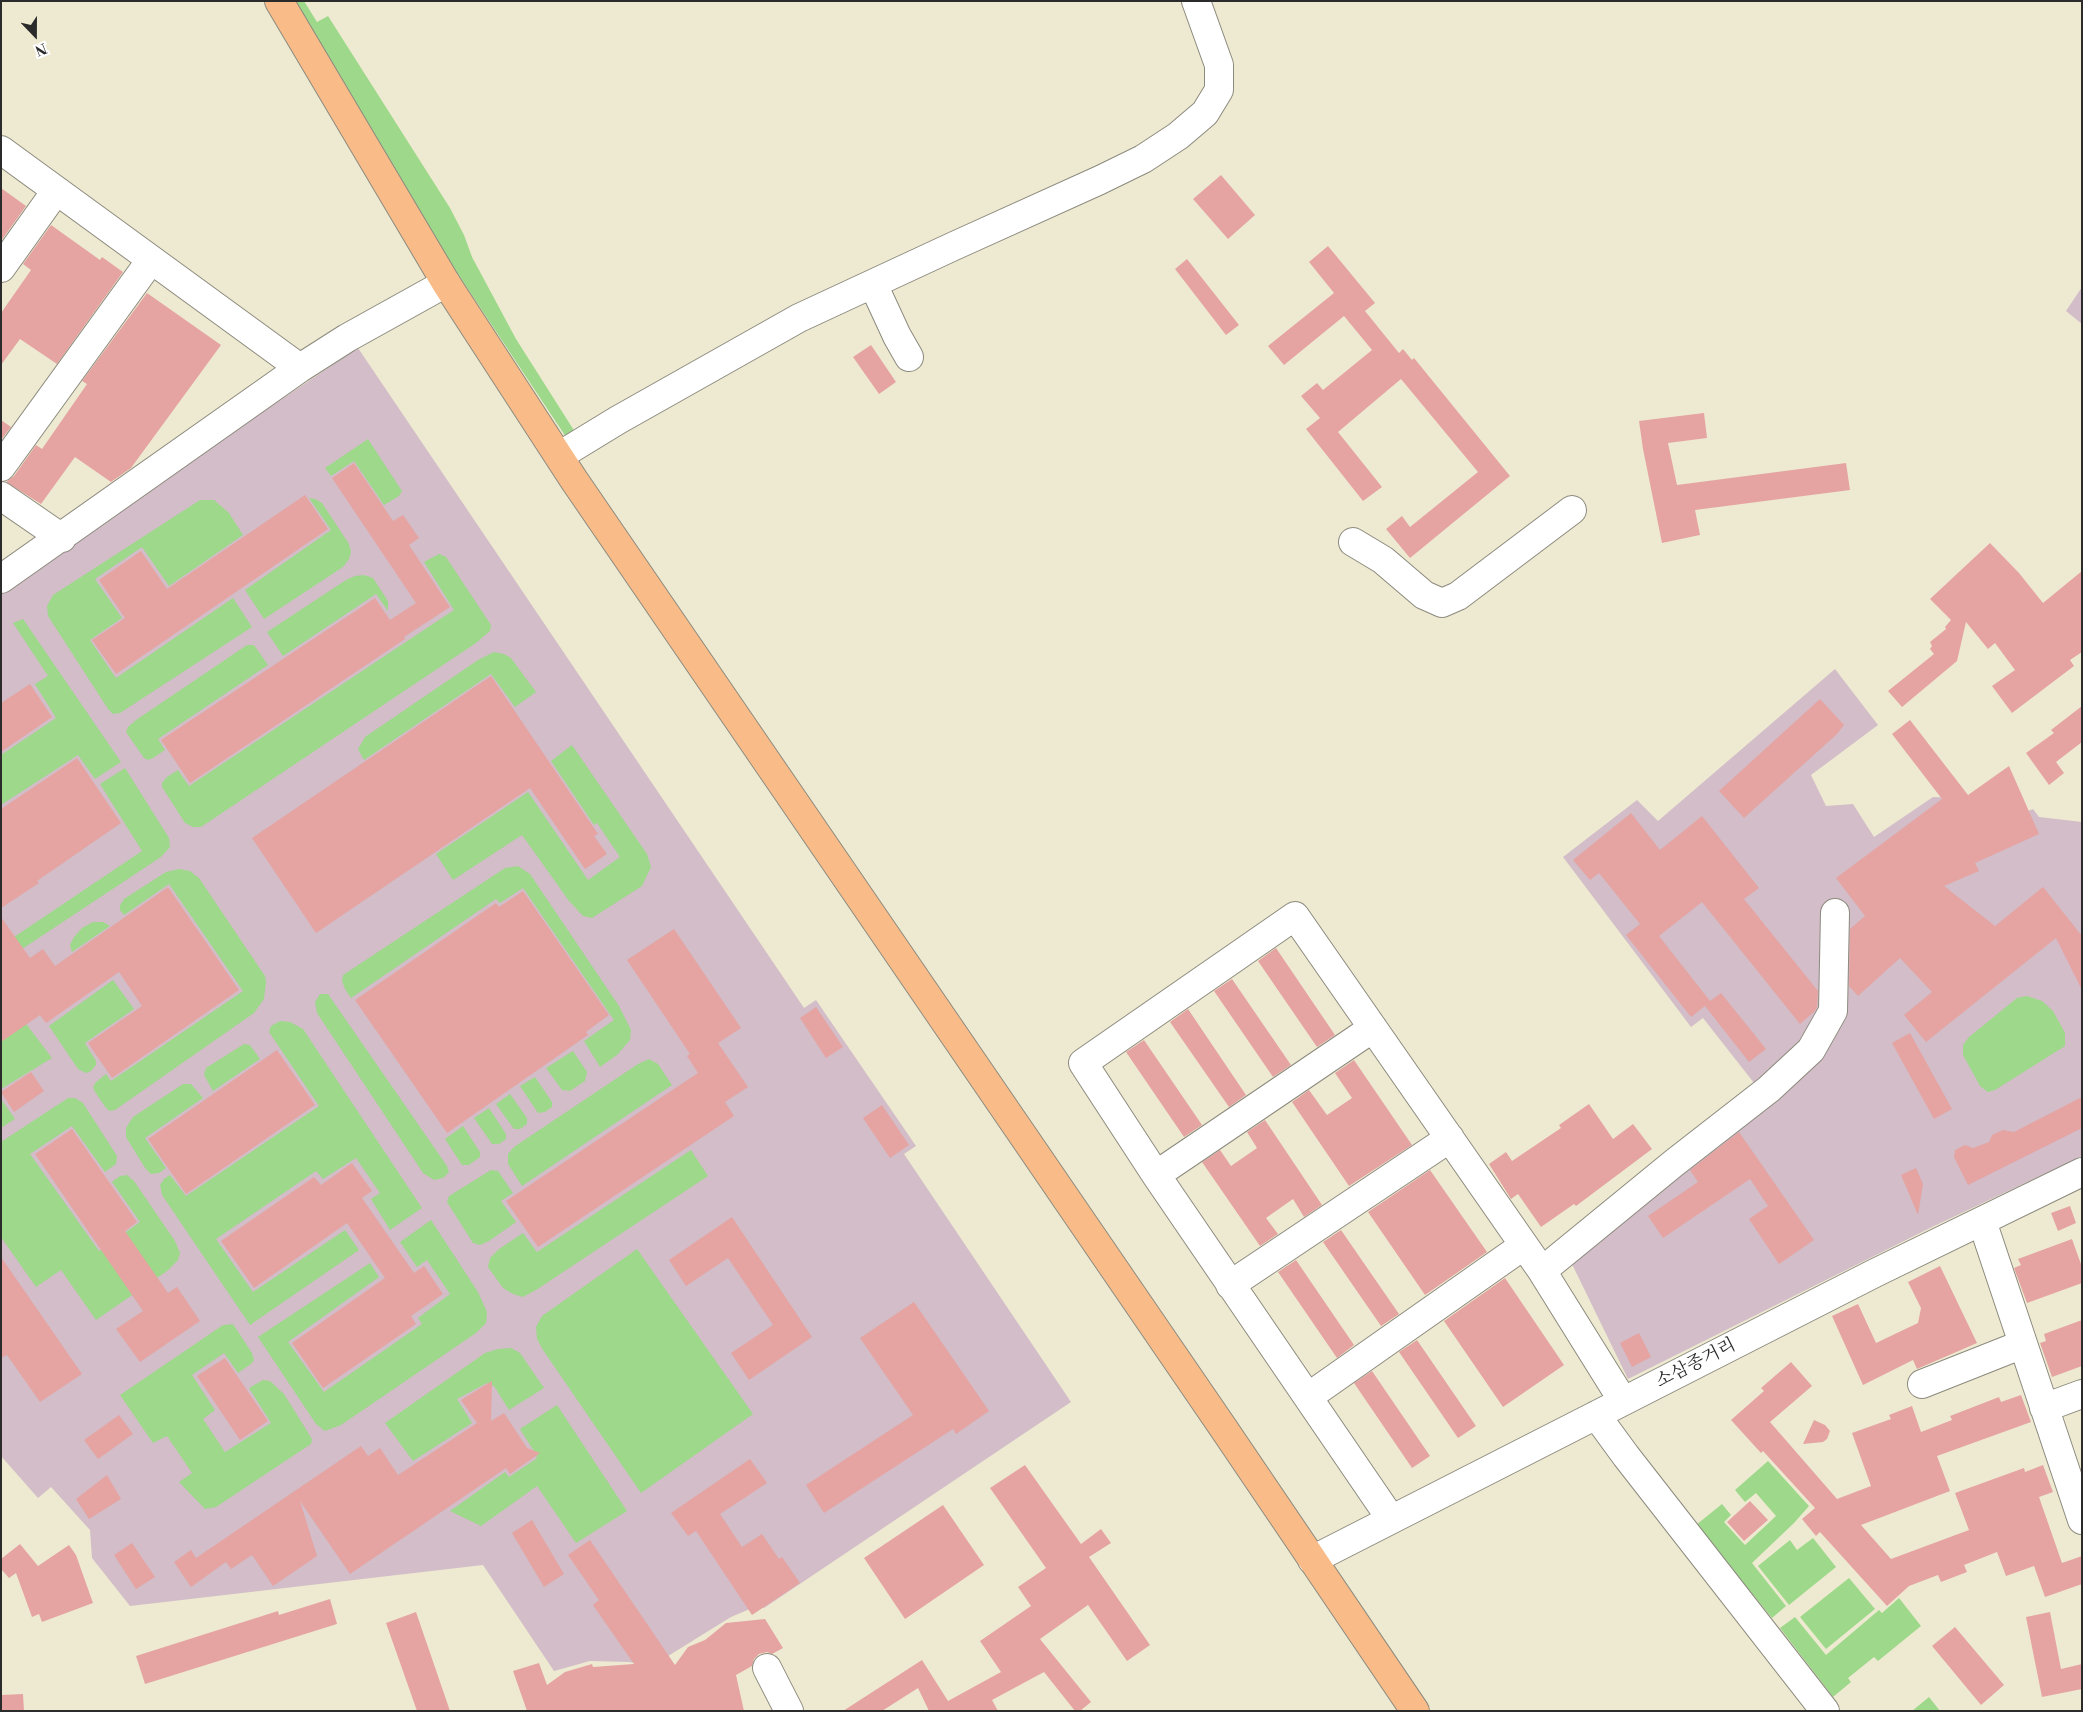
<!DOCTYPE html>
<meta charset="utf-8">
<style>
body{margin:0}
#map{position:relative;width:2083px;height:1712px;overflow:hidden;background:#eeead1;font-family:"Libre Bodoni",serif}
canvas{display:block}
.frame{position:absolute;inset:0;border:2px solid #2b2b2b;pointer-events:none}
.north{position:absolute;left:10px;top:10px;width:50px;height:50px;-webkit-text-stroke:4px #fff;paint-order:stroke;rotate:158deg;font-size:14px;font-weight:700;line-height:20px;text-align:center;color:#2b2b2b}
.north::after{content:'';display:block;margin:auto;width:18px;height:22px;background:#2b2b2b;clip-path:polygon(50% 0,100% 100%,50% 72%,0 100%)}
</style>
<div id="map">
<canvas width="2083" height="1712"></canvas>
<div class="frame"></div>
<div class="north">N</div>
</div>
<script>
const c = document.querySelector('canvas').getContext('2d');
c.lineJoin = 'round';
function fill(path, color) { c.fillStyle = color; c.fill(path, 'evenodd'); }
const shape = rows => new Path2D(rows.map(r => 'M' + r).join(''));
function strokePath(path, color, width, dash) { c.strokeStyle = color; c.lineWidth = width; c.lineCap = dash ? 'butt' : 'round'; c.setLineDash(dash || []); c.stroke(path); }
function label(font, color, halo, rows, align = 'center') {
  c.font = font + ' "Libre Bodoni","Noto Serif KR",serif'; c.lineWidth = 5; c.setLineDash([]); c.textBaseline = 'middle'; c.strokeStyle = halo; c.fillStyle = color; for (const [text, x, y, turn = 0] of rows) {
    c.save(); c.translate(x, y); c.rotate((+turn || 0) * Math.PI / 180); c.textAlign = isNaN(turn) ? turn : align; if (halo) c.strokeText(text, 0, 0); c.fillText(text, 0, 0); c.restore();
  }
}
fill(shape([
 [2082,287,2082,324,2066,311],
 [358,348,804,1008,816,1000,916,1146,904,1154,1071,1402,764,1608,759,1605,731,1617,652,1666,629,1662,590,1661,554,1671,483,1565,130,1606,92,1558,90,1530,51,1487,38,1498,1,1456,1,587],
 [1835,669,1878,725,1811,775,1826,806,1853,804,1874,837,1933,797,1957,798,1983,828,2033,809,2039,817,2082,822,2082,1156,1930,1228,1628,1379,1571,1262,1769,1102,1703,1018,1691,1027,1563,857,1637,800,1658,821]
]), '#d2bdc8');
fill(shape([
 [290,1,304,1,317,22,328,16,450,208,464,235,472,257,516,339,575,432,566,437,448,259],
 [368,439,402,491,399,496,384,505,354,461,331,476,325,468],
 [309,498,315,499,322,503,349,544,351,552,349,559,343,567,264,619,245,590,331,530],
 [200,500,214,500,229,513,243,535,169,586,142,547,95,579,122,618,90,640,116,678,233,598,252,627,120,713,113,714,108,709,48,616,47,606,53,595],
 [439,554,446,557,491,625,490,631,476,643,201,827,193,827,185,823,162,787,162,783,167,777,178,770,189,786,454,610,424,562],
 [364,575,373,578,388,601,388,611,376,594,283,656,267,632,346,580,355,576],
 [23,619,121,762,95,779,78,755,1,805,1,755,56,718,35,684,48,676,13,623],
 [247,645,254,645,268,665,158,739,165,750,153,758,148,760,144,758,126,732,128,727,136,720],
 [494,652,504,654,511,658,536,692,515,707,491,674,364,760,358,749,365,737,478,660],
 [572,745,647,854,651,867,642,886,592,918,583,916,569,901,522,835,453,880,436,854,528,792,588,880,620,857,597,823,594,825,551,761],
 [125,768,169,838,170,847,161,857,22,949,14,937,142,851,100,784],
 [518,866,530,874,619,1006,631,1030,630,1040,617,1055,600,1067,584,1041,614,1020,523,888,500,903,496,899,351,998,345,989,342,981,343,975,505,868],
 [179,869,190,871,199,878,265,976,266,982,264,999,254,1013,115,1110,110,1111,106,1108,95,1092,93,1087,96,1082,106,1074,111,1081,243,991,169,884,124,915,120,910,120,905,124,899,166,872],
 [93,922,103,922,110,926,72,952,70,945,74,937,82,928],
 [113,980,134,1009,85,1043,96,1061,96,1065,91,1071,86,1073,78,1069,49,1026],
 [1,991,52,1058,1,1089],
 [320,994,328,994,447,1166,449,1172,443,1178,434,1180,423,1173,317,1013,315,1002],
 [2027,996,2042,1001,2053,1011,2065,1033,2065,1046,1995,1090,1988,1092,1980,1086,1963,1055,1963,1045,1969,1037,2017,998],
 [280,1021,290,1022,303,1029,422,1208,390,1230,371,1199,380,1193,356,1158,323,1179,316,1171,216,1239,253,1292,345,1230,359,1250,250,1325,162,1195,160,1185,164,1179,170,1175,186,1196,319,1106,269,1032,271,1026],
 [244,1044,250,1045,260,1059,213,1091,204,1075,206,1068],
 [573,1051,587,1072,585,1081,570,1091,562,1090,546,1068],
 [649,1059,658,1064,672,1085,522,1186,508,1164,508,1154,514,1147,638,1064],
 [535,1077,552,1102,552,1107,545,1112,538,1113,520,1086],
 [183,1084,191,1084,203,1098,145,1138,166,1168,159,1173,151,1174,145,1168,126,1137,126,1128,133,1117],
 [510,1094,527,1118,527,1124,520,1129,514,1129,496,1104],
 [68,1098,75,1098,83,1103,117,1156,116,1164,105,1172,72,1126,30,1154,99,1251,140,1222,112,1182,120,1176,127,1175,134,1181,175,1241,180,1253,178,1260,167,1271,96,1320,61,1270,36,1287,1,1237,1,1142],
 [1,1099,15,1119,1,1128],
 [489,1108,506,1134,506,1139,499,1144,492,1144,474,1118],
 [463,1126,480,1152,480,1157,469,1165,462,1165,445,1139],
 [691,1150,708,1176,536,1290,523,1297,513,1294,503,1288,488,1267,490,1258,499,1249,523,1233,537,1252],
 [491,1170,498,1171,513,1193,501,1201,516,1222,489,1241,480,1245,473,1243,447,1202,449,1196],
 [431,1220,478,1292,487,1312,486,1323,476,1333,341,1425,325,1431,316,1424,258,1337,370,1263,379,1277,288,1342,324,1392,422,1324,418,1318,450,1294,427,1260,417,1267,400,1242],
 [637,1249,753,1414,641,1493,543,1350,537,1339,536,1327,542,1316],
 [233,1324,252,1353,254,1360,251,1364,238,1373,224,1353,192,1375,215,1410,203,1419,225,1452,271,1423,249,1388,263,1380,270,1381,284,1394,312,1439,311,1444,216,1507,205,1509,179,1482,192,1473,167,1436,153,1443,120,1395,223,1325],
 [511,1348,520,1353,544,1388,509,1410,494,1386,487,1383,457,1399,472,1423,413,1461,385,1423,485,1353,498,1349],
 [557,1405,627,1511,576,1543,537,1486,481,1526,450,1511,505,1472,509,1477,536,1459,537,1456,520,1429],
 [1768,1461,1809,1506,1794,1523,1752,1563,1786,1606,1772,1618,1696,1525,1722,1504,1731,1515,1724,1522,1745,1545,1776,1516,1756,1493,1745,1502,1735,1490],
 [1813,1538,1836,1567,1789,1605,1758,1566,1790,1540,1797,1550],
 [1849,1578,1875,1609,1826,1649,1800,1617],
 [1899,1598,1921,1626,1878,1661,1874,1657,1848,1678,1851,1682,1833,1697,1780,1628,1795,1617,1826,1655,1879,1610,1882,1613],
 [1929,1697,1940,1711,1912,1711]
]), '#9ed88b');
fill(shape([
 [1221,175,1255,215,1228,239,1193,199],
 [1,188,26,206,1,241],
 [51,225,100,260,102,257,123,272,57,364,20,339,1,365,1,313,31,270,23,264],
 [1328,246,1375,303,1365,311,1399,353,1403,349,1412,360,1414,358,1510,476,1410,558,1386,529,1402,516,1410,527,1478,472,1401,379,1338,432,1382,487,1363,501,1306,429,1320,418,1301,396,1317,383,1323,390,1372,350,1344,316,1284,365,1268,346,1334,293,1309,262],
 [1187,259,1239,325,1226,335,1175,269],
 [147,293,221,345,131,468,111,482,75,457,41,504,6,482,14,476,36,445,42,449,87,384,82,381],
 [871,345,896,382,879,394,853,357],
 [1704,413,1707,438,1668,443,1677,485,1846,463,1850,490,1695,510,1700,535,1662,543,1643,449,1639,421],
 [1,420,11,427,1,440],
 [354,463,393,521,403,515,419,538,409,545,450,607,404,637,405,639,190,783,161,740,375,598,390,620,416,603,332,478],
 [305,495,328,529,116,674,92,640,125,618,99,580,141,551,167,589],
 [1990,543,2019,573,2043,603,2082,571,2082,652,2070,660,2074,666,2012,713,1992,686,2015,670,1995,643,1988,649,1966,622,1957,661,1902,707,1888,691,1934,654,1930,649,1932,646,1930,642,1946,629,1945,627,1951,620,1930,599],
 [491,676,598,834,594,836,607,854,585,869,530,788,316,933,252,838],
 [30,684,52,717,1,752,1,703],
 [1820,699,1844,725,1837,734,1744,818,1719,791],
 [2082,706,2082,742,2056,762,2064,773,2049,785,2026,753,2054,733,2051,730],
 [1910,720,1968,795,2009,766,2039,834,1975,863,1979,871,1944,886,1995,926,2043,887,2082,936,2082,990,2056,938,1926,1042,1904,1015,1932,992,1900,958,1858,996,1849,986,1850,929,1865,916,1836,878,1942,799,1892,734],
 [77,758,121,823,37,881,39,883,1,908,1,809],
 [1631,813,1660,850,1702,816,1759,888,1744,899,1818,991,1817,1007,1815,1011,1800,1024,1702,902,1659,936,1710,1001,1721,993,1766,1049,1749,1062,1705,1006,1691,1017,1626,935,1640,924,1599,873,1590,880,1573,860],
 [168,887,239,990,112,1078,88,1043,142,1006,119,972,46,1023,40,1015,1,1042,1,917,30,958,43,949,55,966],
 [523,891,609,1015,586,1032,588,1035,447,1133,355,1000,496,903,499,907],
 [674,929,741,1028,718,1043,748,1087,725,1102,734,1116,538,1247,506,1201,698,1073,687,1056,690,1054,627,960],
 [1276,948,1335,1035,1317,1047,1258,961],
 [1232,979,1291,1065,1273,1077,1214,991],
 [816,1007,843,1047,826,1058,800,1018],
 [1188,1009,1246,1095,1229,1107,1170,1022],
 [1910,1033,1952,1109,1934,1119,1892,1043],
 [1144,1040,1202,1125,1184,1137,1126,1052],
 [277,1050,315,1105,186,1194,148,1139],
 [1354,1060,1412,1145,1349,1186,1292,1102,1309,1090,1327,1115,1352,1098,1335,1073],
 [31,1072,44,1091,14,1112,1,1092],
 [2082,1097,2082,1128,1968,1185,1954,1157,1955,1150,1965,1145,1973,1148,1989,1142,1992,1135,2003,1130,2014,1132],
 [1589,1104,1613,1139,1633,1124,1652,1149,1576,1206,1574,1204,1541,1227,1518,1194,1511,1199,1489,1164,1506,1152,1512,1161,1561,1128,1559,1125],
 [882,1105,909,1145,890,1158,863,1118],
 [1265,1120,1322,1205,1304,1217,1293,1199,1266,1218,1278,1234,1260,1246,1202,1162,1220,1150,1231,1166,1257,1148,1247,1132],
 [72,1129,137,1222,125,1231,168,1293,177,1287,200,1321,140,1362,116,1329,143,1311,35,1154],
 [1739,1132,1814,1240,1779,1264,1749,1219,1768,1206,1750,1179,1663,1238,1648,1216,1698,1182,1690,1170],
 [352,1163,372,1191,362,1198,414,1273,424,1266,443,1294,411,1316,416,1324,323,1388,292,1343,385,1278,347,1223,254,1288,221,1241,314,1177,321,1185],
 [1916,1168,1923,1184,1918,1215,1901,1175],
 [1430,1170,1487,1252,1425,1295,1368,1212],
 [2070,1206,2076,1223,2058,1231,2051,1213],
 [732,1217,812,1337,749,1380,731,1353,773,1325,728,1258,686,1286,669,1260],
 [1341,1230,1399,1314,1381,1326,1323,1242],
 [2072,1239,2082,1267,2082,1283,2027,1303,2014,1268,2021,1265,2018,1259],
 [1,1257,82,1374,40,1402,7,1355,1,1358],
 [1296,1260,1354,1345,1337,1358,1278,1272],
 [1940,1266,1977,1343,1917,1369,1913,1360,1863,1385,1832,1316,1858,1304,1876,1343,1918,1323,1921,1308,1908,1282],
 [1505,1278,1564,1365,1503,1407,1444,1321],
 [914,1302,989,1411,956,1434,953,1429,824,1513,806,1485,913,1415,860,1338],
 [2082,1320,2082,1366,2052,1377,2040,1343,2046,1341,2044,1334],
 [1639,1333,1651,1357,1632,1367,1620,1343],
 [1417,1340,1476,1426,1458,1438,1399,1352],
 [225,1358,268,1421,240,1440,197,1376],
 [1791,1362,1812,1386,1770,1422,1837,1499,1871,1486,1852,1433,1891,1419,1889,1415,1912,1406,1921,1432,1952,1420,1950,1416,1999,1397,2001,1402,2021,1395,2031,1422,1937,1456,1950,1491,1861,1525,1891,1559,1969,1530,1955,1493,2024,1468,2025,1472,2043,1465,2053,1492,2039,1497,2062,1563,2082,1556,2082,1584,2045,1597,2034,1566,2006,1576,1997,1552,1964,1565,1967,1572,1941,1582,1938,1575,1909,1586,1887,1606,1820,1532,1816,1536,1802,1519,1815,1508,1763,1451,1761,1453,1731,1420,1764,1391,1761,1388],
 [1372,1371,1430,1456,1412,1468,1354,1383],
 [492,1381,491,1421,504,1413,527,1448,540,1453,510,1474,506,1468,350,1574,300,1501,317,1556,273,1586,252,1555,231,1569,226,1562,191,1587,174,1562,191,1550,196,1558,361,1446,368,1456,380,1448,398,1475,477,1423,461,1400],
 [119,1415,133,1434,98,1459,84,1440],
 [1814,1420,1825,1425,1830,1431,1827,1439,1823,1442,1803,1444],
 [750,1459,767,1483,720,1514,742,1547,762,1534,779,1559,782,1557,800,1583,752,1615,696,1531,688,1536,671,1513],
 [1025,1465,1081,1544,1101,1529,1111,1543,1089,1557,1150,1645,1127,1661,1088,1605,1040,1639,1091,1702,1080,1711,1075,1711,1044,1672,992,1700,998,1711,929,1711,918,1688,882,1711,843,1711,922,1660,948,1701,1001,1672,980,1641,1031,1606,1018,1587,1046,1568,990,1488],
 [107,1475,121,1499,89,1519,76,1499],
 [1750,1501,1768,1520,1744,1541,1727,1522],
 [943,1505,984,1565,905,1619,864,1558],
 [532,1520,564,1574,544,1587,512,1533],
 [590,1540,675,1665,688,1647,705,1640,726,1623,765,1619,783,1648,772,1654,767,1652,759,1654,754,1659,752,1666,736,1675,744,1711,527,1711,513,1671,539,1663,547,1685,565,1672,592,1664,593,1667,634,1664,593,1605,599,1600,568,1555],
 [132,1543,155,1577,136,1589,114,1555],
 [20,1544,38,1566,69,1545,76,1555,93,1603,42,1622,39,1614,32,1617,16,1573,9,1578,1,1569,1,1559],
 [330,1599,337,1624,145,1684,136,1656,278,1611,279,1615],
 [416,1612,450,1711,417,1711,386,1623],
 [2050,1612,2061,1669,2082,1664,2082,1689,2042,1697,2026,1617],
 [1955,1627,2004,1685,1981,1705,1932,1646],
 [23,1694,24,1711,1,1711,1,1695]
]), '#e5a4a2');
const minor = shape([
 [1,150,300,368],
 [1,268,56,191],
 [873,284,897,336,909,357],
 [559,456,618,420,799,318,954,246,1100,180,1143,159,1178,136,1205,113,1219,90,1219,65,1196,1],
 [1,467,151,260],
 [1,496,62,538],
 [1353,542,1383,560,1424,595,1442,603,1458,596,1572,510],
 [1,579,300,368,347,338,446,283],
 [1156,1175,1373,1028],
 [1982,1221,2082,1520],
 [1542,1271,1674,1163,1769,1089,1811,1050,1833,1011,1835,913],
 [1230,1285,1450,1138],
 [1922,1384,2023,1344],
 [1308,1397,1523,1246],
 [2044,1408,2082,1394],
 [1596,1415,1626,1456,1825,1711],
 [1391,1519,1156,1175,1083,1063,1295,916,1542,1271,1623,1401],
 [1312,1560,1875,1273,2082,1172],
 [767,1668,789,1711]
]);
const major = shape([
 [279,1,446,283,574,480,1224,1429,1415,1711]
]);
strokePath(minor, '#8c8a7e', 30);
strokePath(major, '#8c8a7e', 30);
strokePath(minor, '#fff', 28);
strokePath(major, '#f9bc89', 28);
label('18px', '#2b2b2b', '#fff', [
 ["소삼종거리",1696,1364,-27]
]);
</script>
